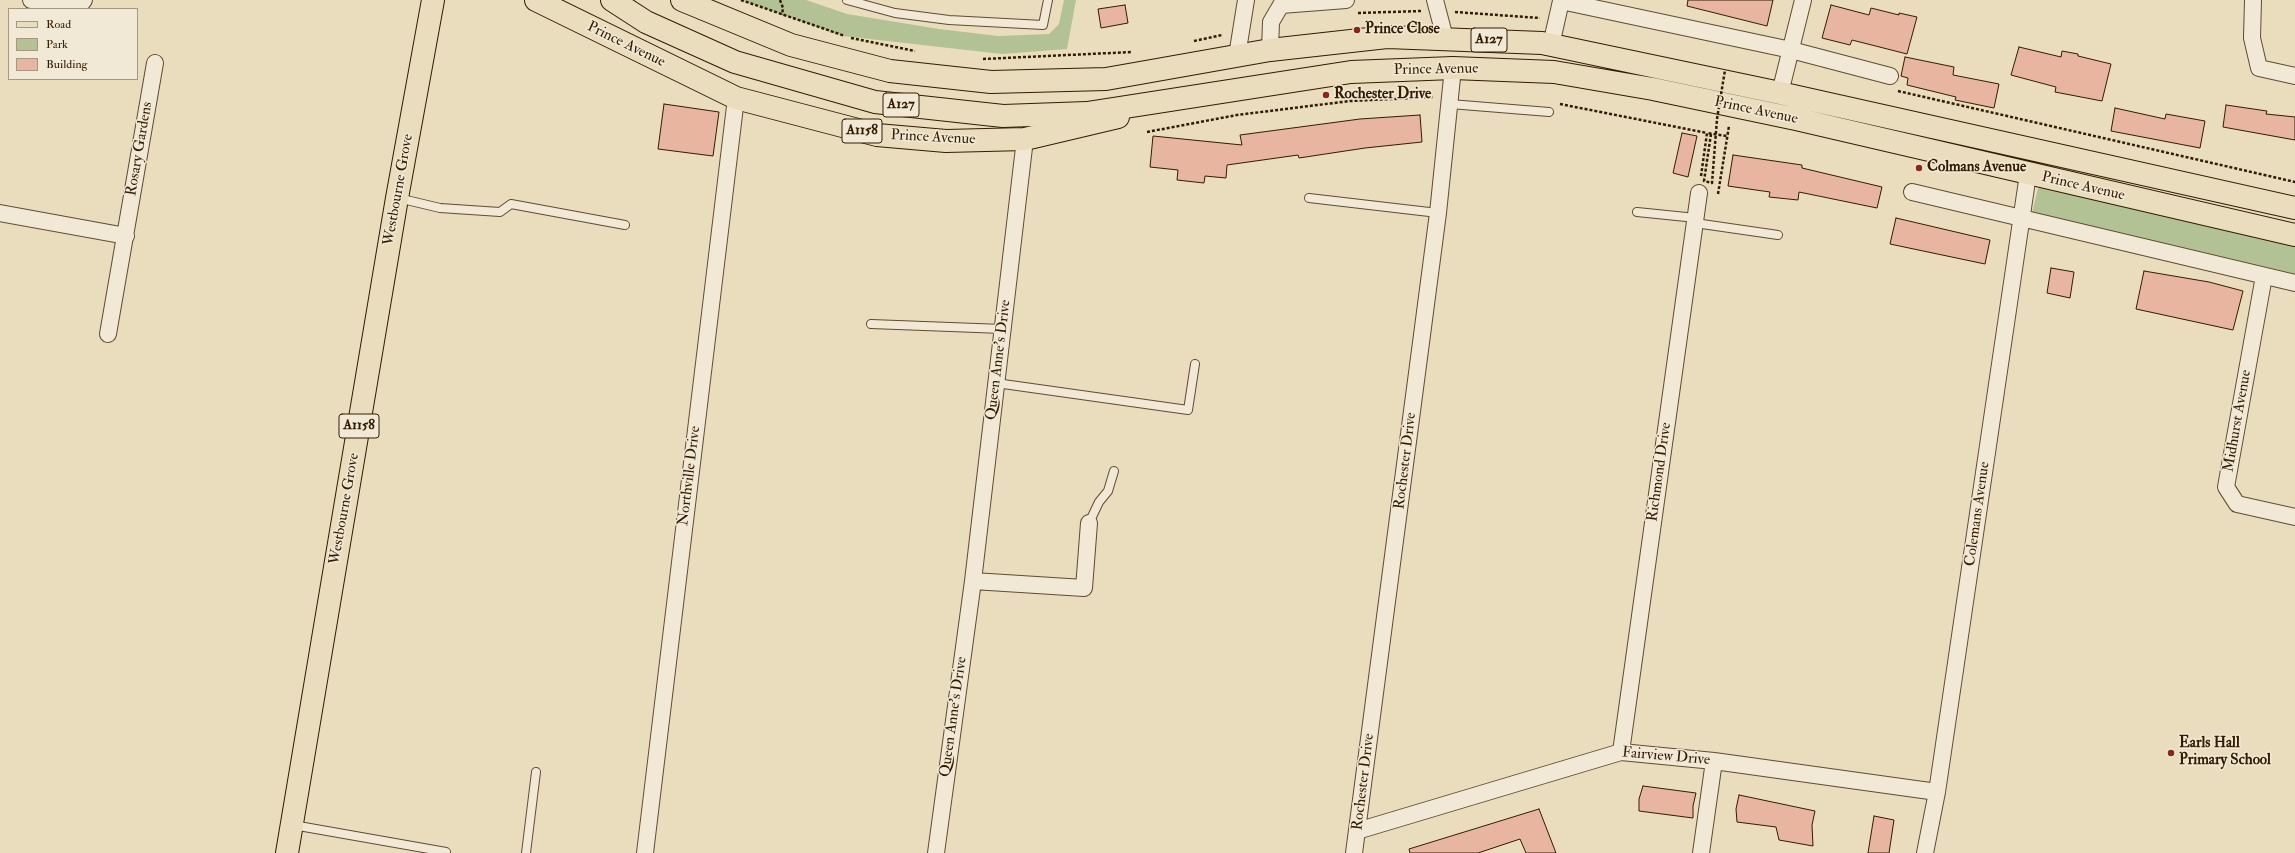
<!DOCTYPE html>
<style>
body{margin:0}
#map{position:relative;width:2295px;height:853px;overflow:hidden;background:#e9ddbe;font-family:"IM FELL Double Pica",serif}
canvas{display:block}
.legend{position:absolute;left:8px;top:8px;width:130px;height:72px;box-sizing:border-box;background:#f1e9d5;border:1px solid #a59780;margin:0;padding:5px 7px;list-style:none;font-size:12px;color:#321c01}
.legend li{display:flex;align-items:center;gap:8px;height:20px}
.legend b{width:20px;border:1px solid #a59780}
</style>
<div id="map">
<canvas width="2295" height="853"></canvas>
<ul class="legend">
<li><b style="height:5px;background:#e9ddbe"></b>Road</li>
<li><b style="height:11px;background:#b3c294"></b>Park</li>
<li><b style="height:11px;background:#e8b5a0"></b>Building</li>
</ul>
</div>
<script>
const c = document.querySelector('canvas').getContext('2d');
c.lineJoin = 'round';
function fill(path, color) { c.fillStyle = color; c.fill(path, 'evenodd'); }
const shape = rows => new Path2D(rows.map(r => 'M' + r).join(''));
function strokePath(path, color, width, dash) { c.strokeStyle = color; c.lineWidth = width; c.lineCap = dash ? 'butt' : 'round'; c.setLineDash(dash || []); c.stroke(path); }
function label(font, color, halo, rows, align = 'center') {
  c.font = font + ' "IM FELL Double Pica",serif'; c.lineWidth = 3; c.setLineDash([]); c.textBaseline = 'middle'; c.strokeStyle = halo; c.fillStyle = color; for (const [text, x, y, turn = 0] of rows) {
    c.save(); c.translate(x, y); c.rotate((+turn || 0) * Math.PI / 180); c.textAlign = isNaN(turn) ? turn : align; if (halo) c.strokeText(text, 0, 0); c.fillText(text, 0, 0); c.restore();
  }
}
fill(shape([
 [741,0,806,0,847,14,939,29,998,36,1049,34,1059,24,1064,0,1076,0,1067,49,1002,54,843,36],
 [2039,184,2295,246,2295,274,2032,213]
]), '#b3c294');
const building = shape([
 [1688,0,1773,0,1767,26,1687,6,1688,0],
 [1125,5,1128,23,1101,28,1098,9,1125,5],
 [1831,5,1869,15,1871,8,1899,15,1899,13,1917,17,1907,54,1852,40,1850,45,1822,38,1831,5],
 [2019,47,2061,57,2062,51,2078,54,2078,56,2111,64,2102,101,2055,92,2056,87,2011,75,2019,47],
 [1905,57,1954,67,1953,75,1999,84,1994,108,1955,100,1956,97,1907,85,1908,78,1901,76,1905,57],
 [664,104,719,112,713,156,658,149,664,104],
 [2226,105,2267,111,2266,114,2295,117,2295,140,2223,127,2226,105],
 [2115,108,2165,119,2166,114,2205,121,2200,148,2111,131,2115,108],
 [1420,115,1422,142,1365,148,1299,158,1298,155,1227,165,1226,178,1205,176,1204,183,1177,180,1178,170,1150,167,1153,136,1242,145,1240,135,1360,119,1420,115],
 [1682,133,1697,136,1688,177,1673,173,1682,133],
 [1733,155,1802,165,1802,168,1882,187,1877,208,1799,192,1798,200,1769,197,1770,192,1728,186,1733,155],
 [1896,218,1990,240,1985,264,1890,244,1896,218],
 [2051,268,2074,272,2070,298,2047,293,2051,268],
 [2144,271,2209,282,2243,291,2233,330,2136,309,2144,271],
 [1643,786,1696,793,1693,806,1693,818,1639,811,1639,799,1643,786],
 [1739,795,1815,811,1812,825,1813,846,1779,840,1776,827,1737,822,1736,809,1739,795],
 [1539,809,1556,853,1526,853,1520,839,1478,853,1410,853,1409,849,1539,809],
 [1874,816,1894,820,1889,853,1868,853,1874,816]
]);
fill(building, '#e8b5a0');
strokePath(building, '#321c01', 1);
const service = shape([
 [847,0,895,13,949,20,1043,25,1048,0],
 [1450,104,1549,112],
 [398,198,440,208,500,212,511,204,625,225],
 [1309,198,1438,213],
 [1637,212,1696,218],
 [1695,223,1778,235],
 [871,324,1003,329],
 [996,383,1188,410,1195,364],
 [1089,523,1099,502,1108,491,1114,471],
 [293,825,446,852],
 [526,853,536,772]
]);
const minor = shape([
 [31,0,59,6,81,4,84,0],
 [1435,0,1445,38],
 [2253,0,2252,38,2259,68,2295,76],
 [1551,45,1561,1,1791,50,1890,76],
 [1270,50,1271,22,1281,5,1346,0],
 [1237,56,1246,0],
 [1780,93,1803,0],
 [1912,192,2295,283],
 [0,213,126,236],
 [2264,276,2226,487,2237,504,2295,517],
 [108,334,155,63],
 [973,581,1084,588,1089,523],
 [1621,752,1699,193],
 [1357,831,1621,752,1714,761,1937,792],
 [645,853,736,98],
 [936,853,973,581,1025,139],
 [1354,853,1438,213,1453,68],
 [1701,853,1714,761],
 [1925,853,1937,792,2028,174]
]);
const primary = shape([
 [536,0,736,98,877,135,946,141,1025,139,1118,117],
 [287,853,397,198,433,0]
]);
const trunk = shape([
 [612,0,646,22,735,62,875,102,1003,116,1087,113,1351,72,1453,68,1554,72,1653,89,1796,119,2295,235],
 [682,0,791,45,890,71,991,82,1106,79,1270,50,1387,37,1542,43,1780,93,2295,208]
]);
strokePath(service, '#604c30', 10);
strokePath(minor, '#604c30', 18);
strokePath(primary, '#321c01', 24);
strokePath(trunk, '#321c01', 24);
strokePath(shape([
 [741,0,845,36],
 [780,0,783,8,782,15],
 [1455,12,1540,18],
 [1358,13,1421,11],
 [851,38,915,51],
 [1194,41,1222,35],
 [983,59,1132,52],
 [1898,91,2295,182],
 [1560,104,1707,133],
 [1147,132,1237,115,1350,101,1434,97],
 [1701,176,1707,133,1727,136],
 [1718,194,1729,126]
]), '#321c01', 2.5, [3, 2]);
strokePath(service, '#f1e9d5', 8);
strokePath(minor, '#f1e9d5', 16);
strokePath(primary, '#e9ddbe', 22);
strokePath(trunk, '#e9ddbe', 22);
strokePath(shape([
 [1711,134,1704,181,1712,183,1717,119,1725,70]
]), '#321c01', 2.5, [3, 2]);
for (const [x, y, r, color] of [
 [1357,30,4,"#8f2418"],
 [1326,95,4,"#8f2418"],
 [1919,168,4,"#8f2418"],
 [2171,753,4,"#8f2418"]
]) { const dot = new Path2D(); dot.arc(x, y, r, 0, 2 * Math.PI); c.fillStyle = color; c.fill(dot); strokePath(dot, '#f1e9d5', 1.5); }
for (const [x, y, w] of [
 [1489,40,36],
 [901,105,36],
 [862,131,40],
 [359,426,40]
]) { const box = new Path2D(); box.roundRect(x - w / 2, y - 12, w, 24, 3); c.fillStyle = '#f1e9d5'; c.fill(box); strokePath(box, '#321c01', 1); }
label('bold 14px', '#321c01', null, [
 ["A127",1489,40],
 ["A127",901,105],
 ["A1158",862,131],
 ["A1158",359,426]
]);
label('bold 15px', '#321c01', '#f1e9d5', [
 ["Prince Close",1365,30],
 ["Rochester Drive",1334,95],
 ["Colmans Avenue",1927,168],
 ["Earls Hall",2179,744],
 ["Primary School",2179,761]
], 'left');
label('15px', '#321c01', '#f1e9d5', [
 ["Prince Avenue",626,45,26],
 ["Prince Avenue",1436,70,-1],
 ["Prince Avenue",1756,111,12],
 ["Prince Avenue",933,138,3],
 ["Rosary Gardens",140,149,-80],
 ["Prince Avenue",2083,187,13],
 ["Westbourne Grove",399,190,-80],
 ["Queen Anne's Drive",999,360,-83],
 ["Midhurst Avenue",2238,421,-80],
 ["Rochester Drive",1406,461,-83],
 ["Richmond Drive",1660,472,-82],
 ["Northville Drive",690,476,-83],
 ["Westbourne Grove",345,509,-80],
 ["Colemans Avenue",1978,514,-82],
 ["Queen Anne's Drive",954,717,-82],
 ["Fairview Drive",1666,757,5],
 ["Rochester Drive",1364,782,-83]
]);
</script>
